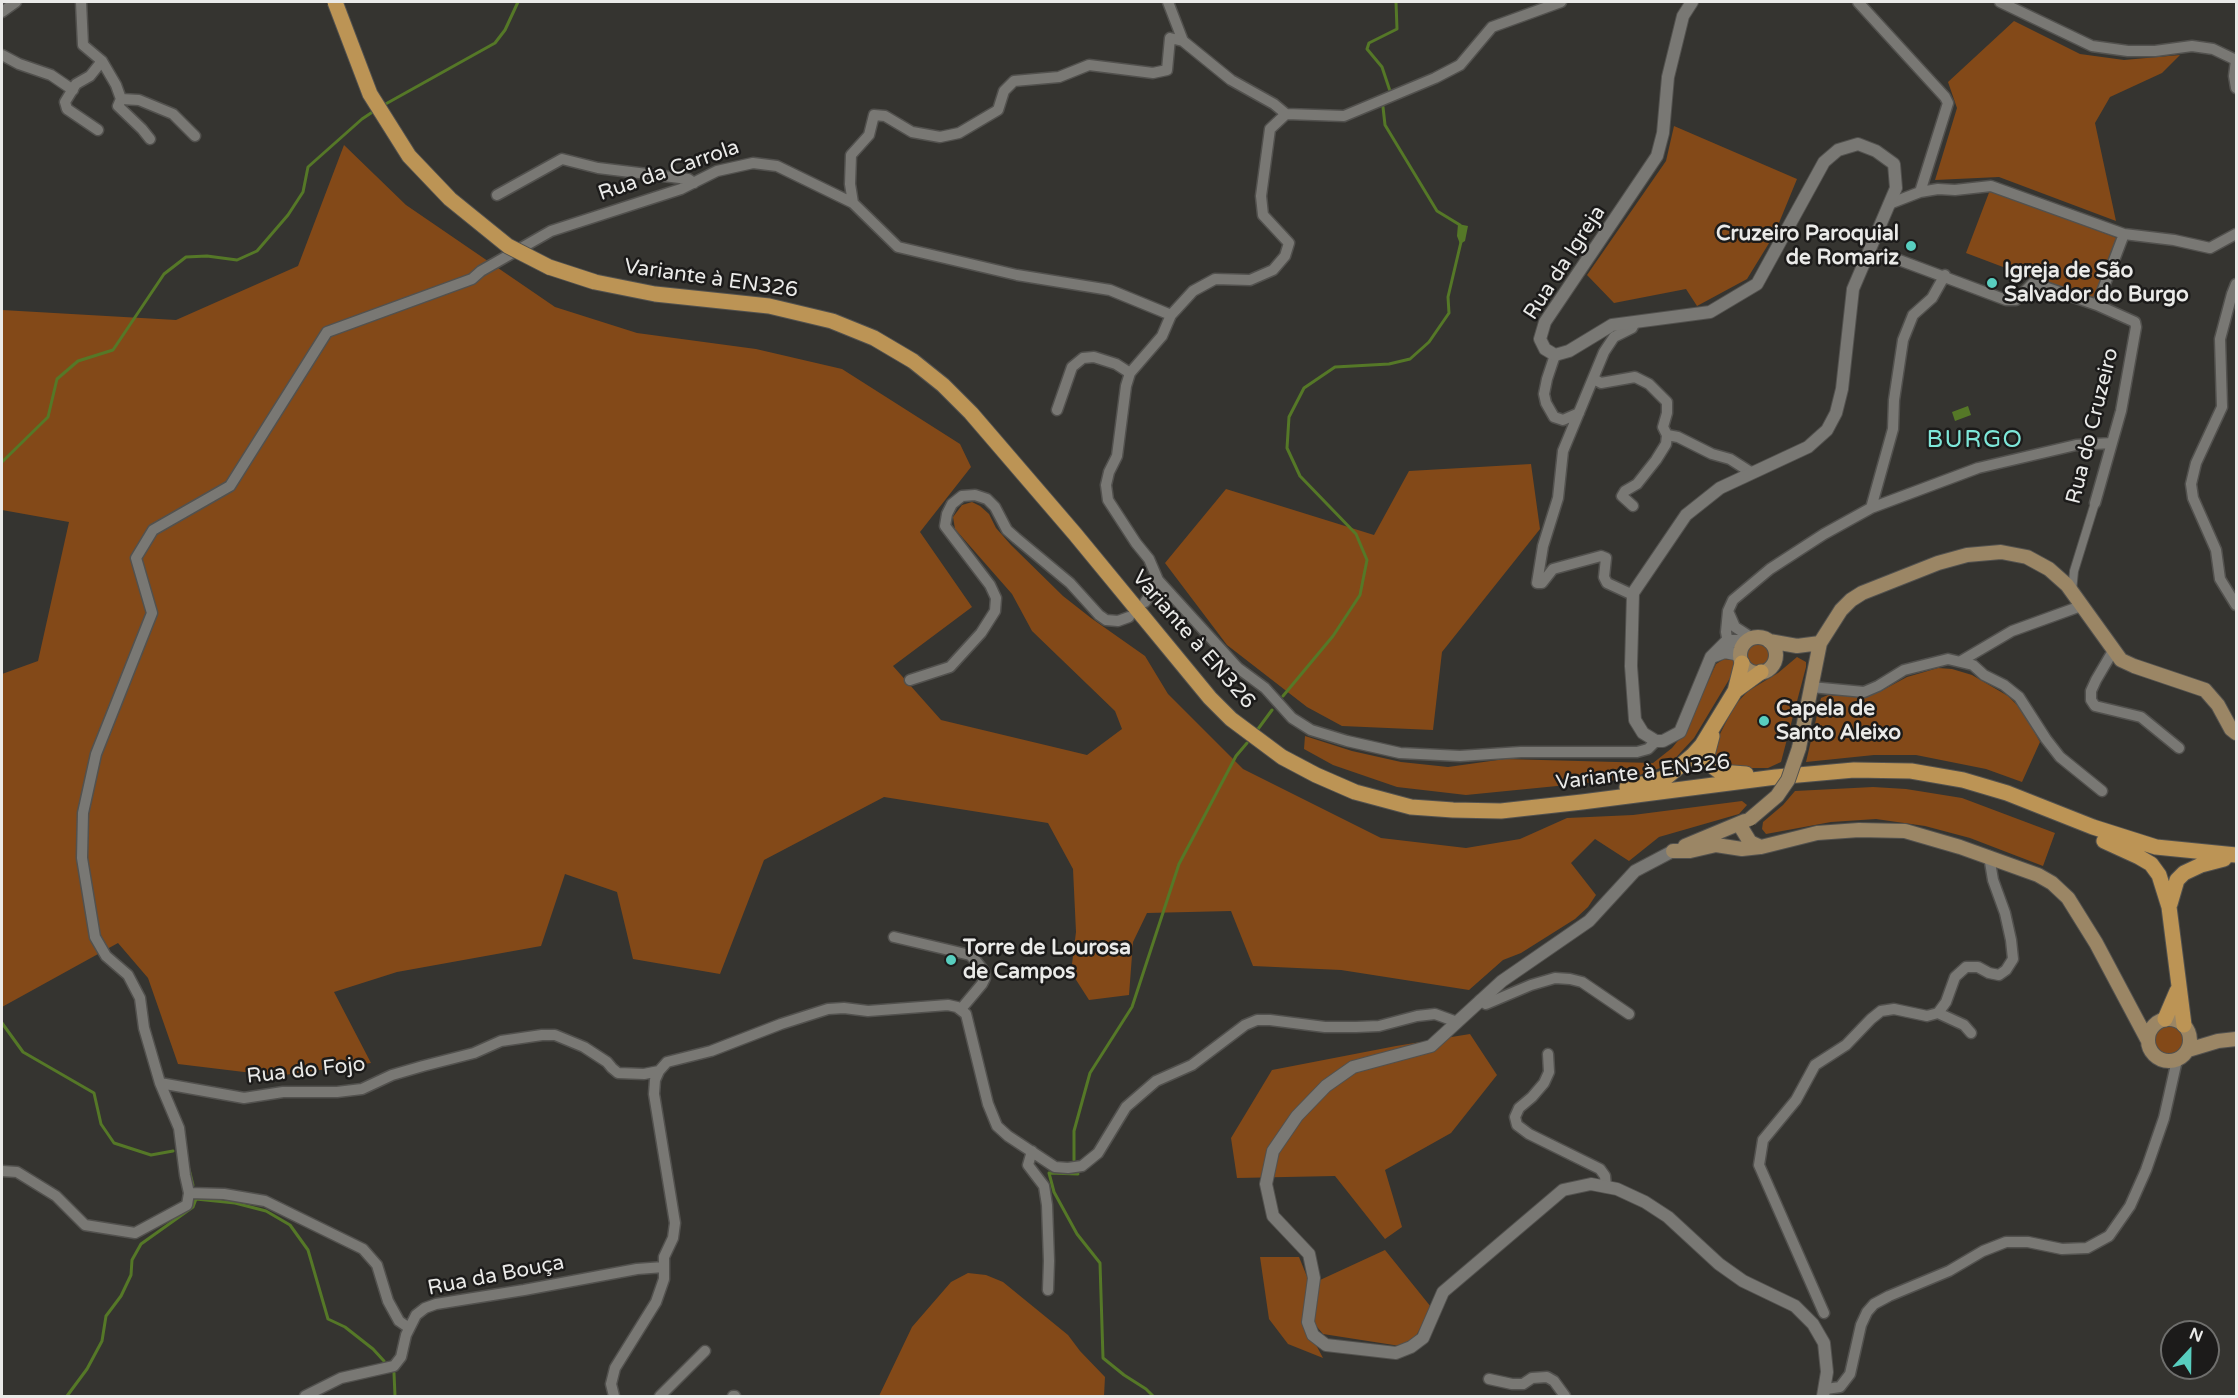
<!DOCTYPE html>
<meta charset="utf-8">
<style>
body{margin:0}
#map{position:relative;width:2238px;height:1398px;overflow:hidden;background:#353430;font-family:"Varela Round",sans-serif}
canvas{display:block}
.frame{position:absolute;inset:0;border:3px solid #eaeae8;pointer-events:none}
.north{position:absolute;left:2160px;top:1320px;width:60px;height:60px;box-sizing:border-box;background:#1c1b1a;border:2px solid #6e6e6c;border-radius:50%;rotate:22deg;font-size:16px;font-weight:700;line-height:24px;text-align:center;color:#eaeae8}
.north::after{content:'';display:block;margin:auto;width:21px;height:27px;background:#58cebf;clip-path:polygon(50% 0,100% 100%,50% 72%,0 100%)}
</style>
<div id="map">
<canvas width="2238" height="1398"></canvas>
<div class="frame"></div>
<div class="north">N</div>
</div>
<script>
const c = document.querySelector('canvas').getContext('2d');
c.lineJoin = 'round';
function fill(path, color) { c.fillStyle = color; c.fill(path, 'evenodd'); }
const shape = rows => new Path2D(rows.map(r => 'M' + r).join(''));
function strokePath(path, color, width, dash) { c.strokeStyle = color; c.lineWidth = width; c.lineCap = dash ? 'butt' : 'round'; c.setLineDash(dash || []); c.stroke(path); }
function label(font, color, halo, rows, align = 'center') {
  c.font = font + ' "Varela Round",sans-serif'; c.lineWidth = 5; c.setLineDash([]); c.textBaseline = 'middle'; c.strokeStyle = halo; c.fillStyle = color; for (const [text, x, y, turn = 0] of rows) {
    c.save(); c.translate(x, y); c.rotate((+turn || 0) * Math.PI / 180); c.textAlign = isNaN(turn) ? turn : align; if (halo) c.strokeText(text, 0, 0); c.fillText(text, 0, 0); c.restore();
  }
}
fill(shape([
 [2014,21,2080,54,2124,60,2180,55,2162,73,2110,97,2095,123,2116,221,1999,177,1935,180,1957,108,1948,82],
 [1674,126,1797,179,1774,235,1747,279,1697,306,1686,289,1614,303,1587,275,1666,161],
 [344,145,406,205,555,307,637,333,756,349,842,369,960,444,971,467,920,532,972,607,893,666,941,720,1087,755,1122,729,1115,711,1032,631,1012,594,955,529,953,517,962,505,972,502,980,506,989,514,996,528,1011,545,1063,596,1091,618,1145,656,1168,694,1243,769,1381,838,1466,848,1520,839,1567,818,1633,815,1742,801,1747,805,1739,814,1659,837,1629,861,1595,839,1571,863,1596,895,1588,907,1575,919,1521,953,1503,960,1469,990,1341,970,1253,966,1231,911,1147,913,1133,942,1129,995,1089,1000,1071,972,1076,932,1073,869,1048,823,884,797,764,860,720,974,633,959,617,892,565,874,541,946,397,972,334,992,371,1063,277,1076,178,1064,148,978,118,943,2,1007,2,674,38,661,69,522,2,510,2,310,176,320,298,266],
 [1990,190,2117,238,2093,301,1966,253],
 [1531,464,1540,529,1442,652,1433,730,1342,726,1307,707,1227,645,1165,563,1226,489,1374,535,1409,471],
 '1746 654a12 12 0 1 1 24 0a12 12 0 1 1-24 0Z',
 [1797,657,1806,662,1806,667,1781,762,1768,768,1732,768,1716,764,1713,755,1716,742,1734,706,1748,691,1778,673],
 [1724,659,1733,660,1736,668,1694,738,1669,765,1628,779,1466,795,1397,787,1333,765,1304,749,1305,736,1352,751,1401,762,1448,767,1505,759,1653,763,1672,748,1685,732,1716,664],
 [1938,668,1952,669,1972,675,2008,696,2023,711,2040,742,2022,782,1986,769,1916,755,1874,755,1806,762,1821,698,1828,695,1862,697,1881,691,1907,677],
 [1873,787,1906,789,1962,798,2055,833,2043,866,1970,838,1925,826,1876,819,1831,822,1766,834,1762,829,1763,822,1783,805,1795,791],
 '2153 1040a16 16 0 1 1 32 0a16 16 0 1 1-32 0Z',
 [1470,1034,1497,1075,1451,1133,1385,1170,1402,1227,1385,1239,1335,1176,1237,1178,1231,1138,1272,1070,1396,1046],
 [1385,1250,1431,1307,1414,1340,1400,1346,1323,1334,1312,1321,1320,1280],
 [1260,1257,1299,1257,1308,1279,1303,1320,1323,1358,1288,1344,1269,1319],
 [968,1273,986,1275,1003,1282,1068,1335,1080,1351,1105,1377,1104,1396,879,1396,912,1327,951,1282]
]), '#834918');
fill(shape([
 [1458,224,1468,226,1465,241,1460,244,1457,236],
 [1968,406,1971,415,1955,421,1952,412]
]), '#557827');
strokePath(shape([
 [1390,91,1382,67,1367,49,1369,43,1397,29,1396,2],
 [382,106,495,43,505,30,518,2],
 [1383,107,1385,125,1437,211,1460,225],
 [2,462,48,417,57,379,78,361,113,350,164,274,186,257,207,256,237,260,257,251,288,215,303,192,308,167,362,119,374,111],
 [1283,696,1333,636,1360,595,1367,560,1356,534,1300,476,1287,448,1289,417,1304,388,1335,367,1389,364,1410,359,1429,342,1449,313,1448,297,1461,242],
 [1258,729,1272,710],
 [2,1023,23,1052,94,1093,101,1124,114,1143,151,1155,173,1151],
 [1074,1160,1074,1131,1090,1073,1132,1007,1179,864,1236,756,1247,743],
 [189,1169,193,1185],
 [1078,1174,1049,1173,1054,1192,1077,1234,1100,1263,1103,1358,1124,1375,1146,1389,1153,1396],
 [394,1373,395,1396],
 [67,1396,87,1369,102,1341,106,1316,121,1296,131,1275,132,1260,141,1244,193,1207,196,1199,235,1203,266,1211,290,1225,308,1250,328,1319,345,1327,373,1349,384,1361]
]), '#557827', 3);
const pedestrian = shape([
 [2072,591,2074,571,2095,503]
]);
const minor = shape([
 [81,2,83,45,102,61,116,85,121,99,139,100,173,114,195,136],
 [1168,2,1183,41,1231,80,1274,104,1286,114,1344,116,1435,78,1460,65,1492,27,1561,2],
 [1858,2,1945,97,1948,103,1920,192,1889,204],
 [2000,2,2092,46,2128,51,2155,51,2192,46,2213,49,2236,60],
 [2,12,16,2],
 [2,55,19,64,51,75,73,90],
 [2236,60,2234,76,2236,88],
 [121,99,118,106,142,129,150,139],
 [98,130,67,109,65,102,76,84,90,76,102,61],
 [1920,192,1938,189,1955,190,1991,186,2124,234,2174,240,2210,248,2236,234],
 [497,195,562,159,598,168,688,179,694,183],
 [853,203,850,184,851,155,869,135,874,115,885,116,912,132,940,137,959,133,998,110,1004,91,1014,81,1059,77,1089,65,1153,73,1167,70,1170,38,1183,41],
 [1866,258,1882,256,1899,260,2006,300,2016,300,2033,283,2097,305,2135,322,2136,327,2121,411,2095,503],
 [2236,284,2232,294,2220,339,2222,407,2196,463,2191,484,2193,498,2216,550,2220,579,2236,605],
 [2097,305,2124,234],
 [1555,355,1547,379,1544,394,1546,403,1554,417,1563,420,1579,413],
 [1594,379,1601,383,1635,377,1649,384,1667,402,1667,413,1663,427,1667,435],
 [1057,410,1072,367,1083,358,1094,357,1116,364,1130,373],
 [1667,435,1678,437,1712,454,1730,459,1752,473],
 [1633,506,1622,496,1625,491,1637,484,1656,460,1666,444,1667,435],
 [1871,508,1978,468,2076,445,2112,443],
 [1158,580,1238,668,1265,688,1292,718,1311,730,1347,741,1400,753,1460,756,1521,752,1637,752,1648,749,1656,741],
 [1633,595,1607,583,1604,577,1606,558,1601,556,1553,569,1542,583,1537,583,1543,546,1558,498,1563,451,1604,352,1614,337,1632,328,1635,322],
 [1145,602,1156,587,1158,580,1149,559,1136,543,1108,500,1106,485,1109,472,1117,456,1126,386,1130,373,1162,336,1171,315,1193,291,1215,279,1250,280,1273,270,1285,256,1289,243,1263,215,1261,196,1270,129,1286,114],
 [1728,611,1735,627,1752,638],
 [1729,649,1726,632,1728,611,1733,600,1770,569,1824,534,1871,508,1893,429,1894,400,1903,340,1913,315,1932,298,1945,275],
 [2113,651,2096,680,2091,691,2091,700,2095,706,2141,717,2179,748],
 [1961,661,2012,631,2081,606],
 [910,680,950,667,981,633,995,611,996,598,990,585,945,526,947,514,952,504,962,496,975,495,987,499,995,507,1007,530,1016,538,1070,583,1099,615,1106,620,1118,621,1129,617],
 [1811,687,1864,692,1878,686,1904,670,1948,659,1973,665,1984,675,2004,685,2019,697,2046,739,2060,757,2102,791],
 [894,937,970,955,976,961,984,971,985,978,982,984,961,1009],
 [1480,1000,1486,1004,1531,985,1555,978,1570,979,1582,982,1629,1014],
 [1938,1013,1964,1025,1971,1033],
 [1548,1054,1549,1072,1544,1083,1532,1097,1519,1108,1515,1117,1517,1125,1529,1134,1600,1169,1605,1176,1606,1187],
 [160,1083,244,1098,283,1092,337,1092,362,1089,392,1075,423,1066,474,1053,501,1041,542,1035,555,1035,584,1047,607,1062,612,1068,618,1073,644,1074,659,1071],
 [1032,1151,1028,1165,1044,1186,1047,1205,1049,1261,1048,1290],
 [2,1171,17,1172,56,1196,85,1225,135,1233,187,1205,189,1193,185,1175,179,1128,160,1083,144,1028,140,998,128,975,106,956,95,937,82,858,83,813,96,754,152,613,136,558,153,530,230,486,327,332,472,279,481,271,551,231,681,189,717,171,753,163,777,166,853,203,898,247,1017,275,1110,290,1171,315],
 [189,1193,224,1194,265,1201,363,1249,377,1265,388,1301,399,1321,409,1328],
 [1824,1313,1759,1165,1763,1140,1796,1100,1815,1065,1846,1045,1871,1019,1881,1011,1894,1009,1927,1016,1938,1013,1946,1002,1955,977,1966,967,1978,967,1989,973,1999,975,2006,970,2013,959,2011,940,2005,913,1993,880,1989,856],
 [1489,1379,1512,1384,1523,1384,1532,1378,1547,1377,1554,1381,1565,1396],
 [1826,1389,1840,1387,1850,1374,1861,1325,1867,1312,1874,1304,1889,1296,1949,1271,1983,1251,2006,1242,2028,1242,2062,1249,2087,1248,2109,1236,2130,1206,2146,1170,2164,1118,2177,1060],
 [305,1396,341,1378,394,1366,401,1357,406,1335,416,1315,425,1308,436,1304,524,1290,637,1269,664,1267],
 [614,1396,611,1384,615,1368,656,1302,664,1279,664,1257,673,1238,675,1223,654,1094,655,1080,659,1071,667,1062,711,1051,781,1024,828,1009,844,1008,868,1011,948,1005,957,1007,966,1014,988,1104,997,1126,1008,1136,1055,1167,1068,1168,1082,1166,1098,1153,1126,1107,1156,1081,1192,1065,1245,1025,1257,1020,1270,1020,1325,1027,1356,1027,1379,1026,1417,1016,1435,1014,1457,1022],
 [660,1396,705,1351],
 [733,1396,735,1396]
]);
const tertiary = shape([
 [1692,2,1683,16,1668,77,1663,133,1657,156,1545,322,1540,339,1545,349,1555,355,1569,351,1612,325,1710,312,1757,284,1824,162,1838,150,1858,144,1876,151,1894,164,1896,188,1853,289,1842,389,1836,413,1827,430,1808,447,1720,488,1686,515,1633,593,1631,666,1635,720,1643,733,1656,741,1663,741,1680,732,1711,657,1727,641,1746,641],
 [1712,657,1725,652,1740,655],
 [1673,851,1635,871,1589,921,1502,981,1431,1046,1353,1067,1326,1086,1297,1116,1273,1151,1266,1184,1273,1216,1309,1254,1314,1278,1308,1322,1313,1335,1326,1345,1396,1353,1411,1347,1423,1338,1443,1292,1563,1190,1591,1184,1617,1189,1645,1202,1668,1217,1719,1264,1743,1281,1795,1306,1813,1324,1824,1343,1827,1372,1823,1396]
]);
const secondary = shape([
 '1740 655a18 18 0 1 1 36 0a18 18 0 1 1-36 0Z',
 [1769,641,1797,646,1820,643],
 [1799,748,1820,643,1841,610,1851,600,1862,593,1938,563,1967,555,2001,552,2027,557,2049,569,2067,585,2121,660,2134,666,2205,690,2218,705,2231,729,2236,733],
 [1739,824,1750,842,1761,847,1817,833,1859,830,1905,831,1960,847,2038,875,2052,883,2068,898,2096,943,2147,1039],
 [1685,846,1745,821],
 [1673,851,1690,851,1716,845,1742,849,1760,847],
 '2148 1040a21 21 0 1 1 42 0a21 21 0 1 1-42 0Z',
 [2188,1050,2218,1041,2236,1039]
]);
const primary = shape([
 [549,267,595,282,655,294,769,306,832,321,874,338,913,361,943,385,971,413,1075,534,1210,698,1231,719,1282,757,1316,775,1355,792,1411,807,1453,810,1501,811,1582,802,1776,777,1854,770,1911,771,1963,780,2007,793,2093,827,2156,847,2236,855],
 [1735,691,1761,672],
 [1712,736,1707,755,1709,764,1720,772,1746,774],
 [1627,787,1656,781,1668,776,1693,755,1702,745,1735,691,1742,663],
 [2104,841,2139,857,2151,864,2159,875,2169,907,2184,1025],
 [2170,904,2177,880,2184,873,2201,865,2224,859],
 [2165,1019,2177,991]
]);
strokePath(pedestrian, '#52514e', 10);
strokePath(minor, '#52514e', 13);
strokePath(tertiary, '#52514e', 14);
strokePath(secondary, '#52514e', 16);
strokePath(primary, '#52514e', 17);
strokePath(pedestrian, '#797874', 8);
strokePath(minor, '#797874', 10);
strokePath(tertiary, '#797874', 12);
strokePath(secondary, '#9b8665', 14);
strokePath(primary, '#bc9455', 15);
const secondaryBridge = shape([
 [1750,819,1777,796,1788,780,1799,748]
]);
const primaryBridge = shape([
 [335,2,370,94,409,156,450,199,508,246,549,267]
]);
strokePath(secondaryBridge, '#52514e', 16, []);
strokePath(primaryBridge, '#52514e', 17, []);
strokePath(secondaryBridge, '#9b8665', 14);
strokePath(primaryBridge, '#bc9455', 15);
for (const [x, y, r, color] of [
 [1911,246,6,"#58cebf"],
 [1992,283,6,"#58cebf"],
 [1764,721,6,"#58cebf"],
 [951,960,6,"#58cebf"]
]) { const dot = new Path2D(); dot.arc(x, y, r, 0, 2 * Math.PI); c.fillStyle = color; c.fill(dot); strokePath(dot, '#1c1b1a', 2); }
label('21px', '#eaeae8', '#1c1b1a', [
 ["Rua da Carrola",669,171,-19],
 ["Rua da Igreja",1565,263,-57],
 ["Variante à EN326",711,279,8],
 ["Rua do Cruzeiro",2093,426,-76],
 ["Variante à EN326",1193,640,49],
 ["Variante à EN326",1643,773,-7],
 ["Rua do Fojo",306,1071,-6],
 ["Rua da Bouça",496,1276,-11]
]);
label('bold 21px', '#eaeae8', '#1c1b1a', [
 ["Cruzeiro Paroquial",1899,234,"right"],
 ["de Romariz",1899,258,"right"],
 ["Igreja de São",2004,271],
 ["Salvador do Burgo",2004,295],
 ["Capela de",1776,709],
 ["Santo Aleixo",1776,733],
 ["Torre de Lourosa",963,948],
 ["de Campos",963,972]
], 'left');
c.letterSpacing = '1.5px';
label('24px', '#7ee7d9', '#1c1b1a', [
 ["BURGO",1975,441]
]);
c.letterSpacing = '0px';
</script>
